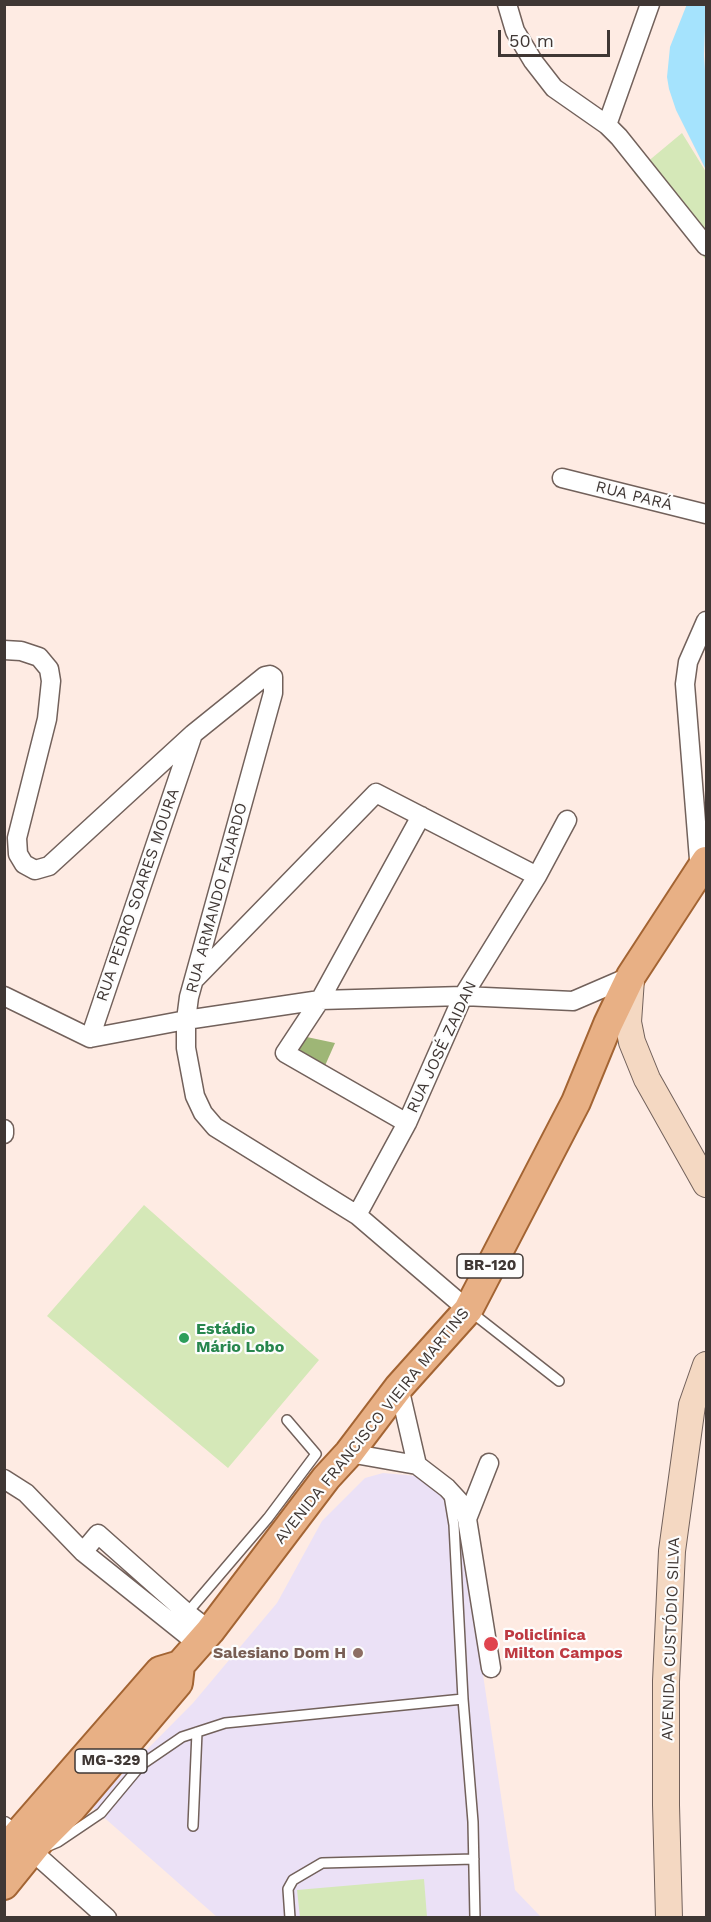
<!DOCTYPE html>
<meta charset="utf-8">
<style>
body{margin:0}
#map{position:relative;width:711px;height:1922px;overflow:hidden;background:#feebe3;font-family:"Work Sans",sans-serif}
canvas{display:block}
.frame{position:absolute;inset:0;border:6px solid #3f3734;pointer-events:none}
.scale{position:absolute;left:498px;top:30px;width:112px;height:27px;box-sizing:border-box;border:3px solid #3f3734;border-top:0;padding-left:8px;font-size:18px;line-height:21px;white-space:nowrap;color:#3f3734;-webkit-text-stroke:4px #fdfdfd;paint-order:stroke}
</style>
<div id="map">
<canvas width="711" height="1922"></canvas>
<div class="frame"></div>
<div class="scale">50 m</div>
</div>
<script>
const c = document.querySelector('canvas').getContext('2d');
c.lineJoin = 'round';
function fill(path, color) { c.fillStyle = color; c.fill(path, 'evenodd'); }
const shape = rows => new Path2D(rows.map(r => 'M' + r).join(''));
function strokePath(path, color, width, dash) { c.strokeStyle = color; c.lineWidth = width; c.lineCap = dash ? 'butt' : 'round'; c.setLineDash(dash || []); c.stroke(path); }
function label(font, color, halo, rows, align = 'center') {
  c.font = font + ' "Work Sans",sans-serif'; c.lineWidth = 4.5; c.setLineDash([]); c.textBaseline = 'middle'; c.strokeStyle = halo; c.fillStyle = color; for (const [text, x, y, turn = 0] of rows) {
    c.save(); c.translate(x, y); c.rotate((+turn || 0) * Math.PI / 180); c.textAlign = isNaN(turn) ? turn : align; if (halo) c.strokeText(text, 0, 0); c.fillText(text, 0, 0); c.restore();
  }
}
fill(shape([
 [383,1473,428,1477,459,1513,515,1890,541,1917,217,1917,91,1806,193,1703,277,1603,322,1521,365,1478]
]), '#ebe1f6');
fill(shape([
 [682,133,706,172,706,260,634,173],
 [144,1205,319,1360,228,1468,47,1316],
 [424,1879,427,1917,300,1917,297,1890]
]), '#d5e8b8');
fill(shape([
 [302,1036,335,1043,324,1068,291,1053]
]), '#9eb676');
fill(shape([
 [687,4,706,5,704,55,706,85,706,170,676,110,669,89,667,77,670,47]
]), '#a5e3fd');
const lane = shape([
 [471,1312,559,1381],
 [449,1495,454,1525,463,1699,473,1822,475,1918],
 [187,1613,268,1518,316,1454,287,1420],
 [193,1826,197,1732],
 [46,1847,58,1842,101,1813,141,1765,182,1737,225,1723,463,1699],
 [290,1918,288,1889,293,1880,322,1863,474,1859]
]);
const street = shape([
 [507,4,515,31,533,61,554,88,607,125,619,137,706,246],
 [607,125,650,4],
 [562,478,706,514],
 [4,650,21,651,39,657,49,669,51,681,47,719,17,838,18,854,24,864,35,870,49,866,193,734,265,676,270,675,273,677,273,693,189,997,186,1020,186,1048,195,1096,203,1113,215,1127,357,1215,468,1310],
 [192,737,90,1038,186,1020,320,1000,463,996,573,1001,631,976],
 [700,872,685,684,688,662,706,621],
 [196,978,376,793,537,876],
 [4,996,90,1038],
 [407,1123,285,1053,320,1000,421,816],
 [4,1129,4,1134],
 [357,1215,407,1123,463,996,537,876,567,820],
 [349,1453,417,1465,399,1387],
 [417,1465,447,1488,459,1501,467,1519,491,1668],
 [4,1479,26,1493,83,1552,198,1644],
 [467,1519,489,1463],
 [83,1552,98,1534,187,1613,210,1631],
 [4,1826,107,1918]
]);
const secondary = shape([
 [631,979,628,1022,632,1042,647,1079,706,1184],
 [669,1918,666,1805,666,1681,672,1551,692,1405,706,1365]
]);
const primary = shape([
 [4,1850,160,1671,180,1665],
 [4,1885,42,1838,72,1808,178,1683,180,1665,210,1631,326,1478,349,1453,399,1387,468,1310,576,1102,608,1024,631,976,706,861]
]);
strokePath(lane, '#72615b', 12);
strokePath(street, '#72615b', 21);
strokePath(secondary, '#72615b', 28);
strokePath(primary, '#a36433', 32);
strokePath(lane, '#fff', 9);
strokePath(street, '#fff', 18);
strokePath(secondary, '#f4d8c2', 26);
strokePath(primary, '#e8b085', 28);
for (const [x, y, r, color] of [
 [184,1338,6,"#2e9e5b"],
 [491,1644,8,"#e0444e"],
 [358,1653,6,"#8d6e63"]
]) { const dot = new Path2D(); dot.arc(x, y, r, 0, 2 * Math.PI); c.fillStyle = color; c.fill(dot); strokePath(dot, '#fdfdfd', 2); }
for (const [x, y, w] of [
 [490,1266,66],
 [111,1761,72]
]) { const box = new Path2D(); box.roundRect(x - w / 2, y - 12, w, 24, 4.5); c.fillStyle = '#fdfdfd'; c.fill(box); strokePath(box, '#3f3734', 1.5); }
label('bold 15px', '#3f3734', null, [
 ["BR-120",490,1266],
 ["MG-329",111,1761]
]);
label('16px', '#3f3734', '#fdfdfd', [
 ["RUA PARÁ",634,496,14],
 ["RUA PEDRO SOARES MOURA",138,895,-71],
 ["RUA ARMANDO FAJARDO",217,898,-75],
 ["RUA JOSÉ ZAIDAN",442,1047,-65],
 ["AVENIDA FRANCISCO VIEIRA MARTINS",372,1426,-51],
 ["AVENIDA CUSTÓDIO SILVA",671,1639,-88]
]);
label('bold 16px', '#27864d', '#fdfdfd', [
 ["Estádio",196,1329],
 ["Mário Lobo",196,1347]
], 'left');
label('bold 16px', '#be3a42', '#fdfdfd', [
 ["Policlínica",504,1635],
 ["Milton Campos",504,1653]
], 'left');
label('bold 16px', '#785e54', '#fdfdfd', [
 ["Salesiano Dom H",346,1653]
], 'right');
</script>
